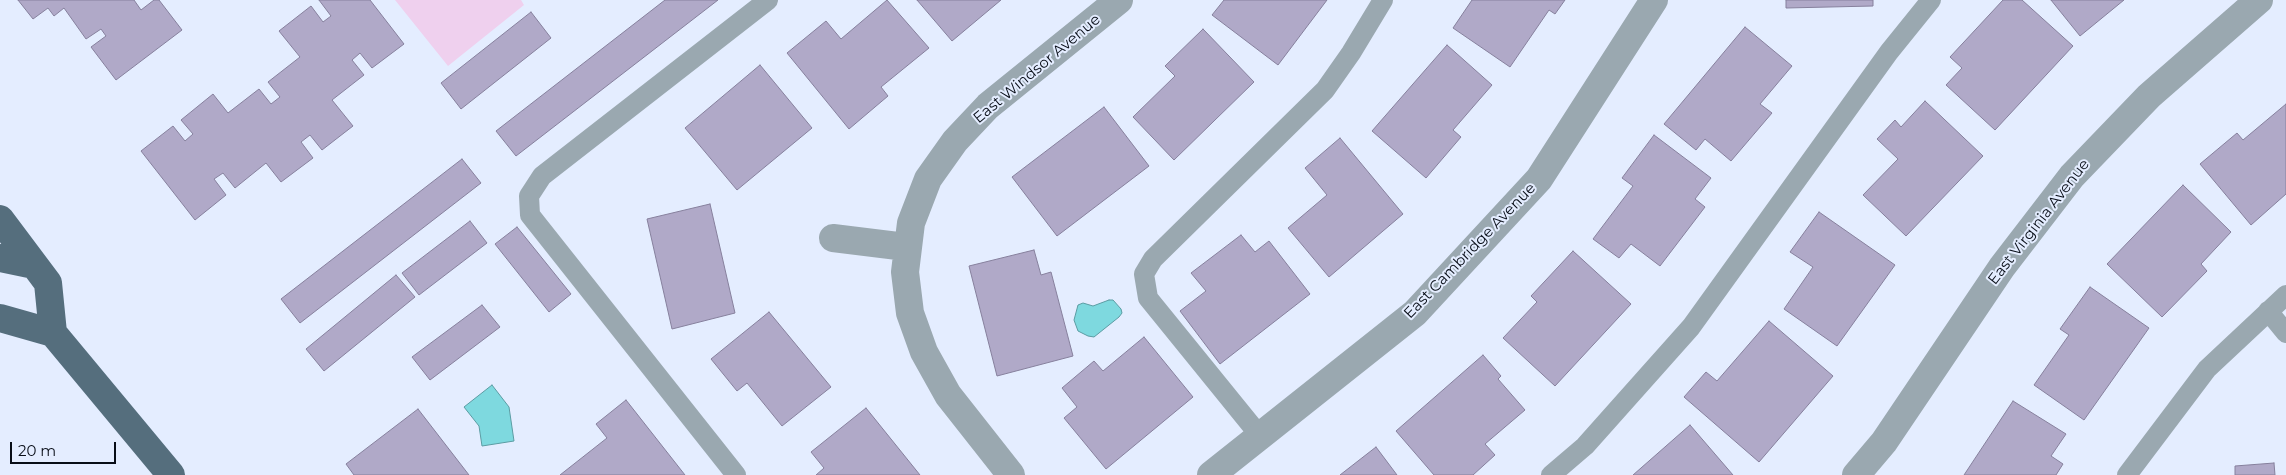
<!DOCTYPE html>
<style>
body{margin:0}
#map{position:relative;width:2286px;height:475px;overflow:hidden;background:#e4edff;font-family:Montserrat,sans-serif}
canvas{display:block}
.scale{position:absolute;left:10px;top:442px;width:106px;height:22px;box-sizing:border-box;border:2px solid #080d17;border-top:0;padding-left:6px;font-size:15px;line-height:18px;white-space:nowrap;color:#080d17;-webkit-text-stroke:4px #e4edff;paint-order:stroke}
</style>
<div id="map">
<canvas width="2286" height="475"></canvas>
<div class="scale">20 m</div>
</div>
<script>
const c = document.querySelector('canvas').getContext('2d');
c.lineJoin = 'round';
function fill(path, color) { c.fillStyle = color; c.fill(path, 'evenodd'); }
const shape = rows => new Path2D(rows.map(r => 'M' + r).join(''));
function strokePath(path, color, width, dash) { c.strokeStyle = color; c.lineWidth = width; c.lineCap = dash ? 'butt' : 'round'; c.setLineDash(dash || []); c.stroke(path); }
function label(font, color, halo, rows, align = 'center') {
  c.font = font + ' Montserrat,sans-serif'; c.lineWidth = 4; c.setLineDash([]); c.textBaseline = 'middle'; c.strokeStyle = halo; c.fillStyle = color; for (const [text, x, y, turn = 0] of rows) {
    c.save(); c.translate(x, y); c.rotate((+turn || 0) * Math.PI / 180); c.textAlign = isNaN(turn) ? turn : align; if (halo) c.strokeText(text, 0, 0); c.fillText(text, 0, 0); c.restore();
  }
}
fill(shape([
 [395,0,521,0,524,5,448,66]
]), '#efd0ee');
const water = shape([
 [1109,300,1113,300,1121,309,1122,313,1119,317,1094,337,1088,336,1078,331,1074,320,1078,305,1083,303,1093,306,1109,300],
 [492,385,509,407,514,441,482,446,479,426,464,407,492,385]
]);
fill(water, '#7ed9df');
strokePath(water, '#5b9ca3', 1);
const building = shape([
 [18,0,134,0,141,10,154,0,159,0,182,30,116,80,91,47,106,36,101,29,86,39,64,8,54,16,48,8,33,19,18,0],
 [319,0,370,0,404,44,372,68,360,53,352,60,364,75,332,100,353,126,322,150,310,135,301,142,313,158,281,182,266,163,235,188,223,173,214,179,226,195,195,220,141,151,173,126,185,141,193,134,181,120,213,94,228,113,259,89,271,104,280,97,268,82,300,57,279,31,311,6,323,22,331,16,319,0],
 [665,0,718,0,516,156,496,131,665,0],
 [887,0,929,48,881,87,888,96,849,129,787,53,826,21,841,39,887,0],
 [917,0,1001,0,952,41,917,0],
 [1224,0,1327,0,1278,65,1212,15,1224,0],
 [1472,0,1565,0,1555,14,1549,10,1510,67,1453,28,1472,0],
 [1786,0,1873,0,1873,6,1786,8,1786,0],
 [2003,0,2022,0,2073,46,1995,130,1946,85,1962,68,1950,57,2003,0],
 [2051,0,2124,0,2080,36,2051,0],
 [531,12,551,38,461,109,441,83,531,12],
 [1745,27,1792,66,1760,104,1772,113,1731,161,1705,139,1696,150,1664,124,1745,27],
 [1203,29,1254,82,1174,160,1133,117,1175,76,1165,66,1203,29],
 [1447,45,1492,85,1453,130,1461,137,1426,178,1372,131,1447,45],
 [760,65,812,128,737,190,685,128,760,65],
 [1925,101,1983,156,1906,236,1863,195,1898,159,1877,139,1895,120,1901,127,1925,101],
 [2286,104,2286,194,2251,225,2200,164,2237,133,2243,140,2286,104],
 [1104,107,1149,166,1057,236,1012,177,1104,107],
 [1654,135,1711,178,1695,199,1705,207,1660,266,1631,244,1619,258,1593,239,1633,186,1622,178,1654,135],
 [1340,138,1403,214,1329,277,1288,228,1327,195,1305,168,1340,138],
 [462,159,481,183,300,323,281,299,462,159],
 [2183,185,2231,232,2201,264,2207,271,2162,317,2107,264,2183,185],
 [710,204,735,313,672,329,647,219,710,204],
 [1819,212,1895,265,1837,346,1784,309,1813,267,1790,252,1819,212],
 [470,221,487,243,419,295,402,273,470,221],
 [517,227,571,294,549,312,495,244,517,227],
 [1241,235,1255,252,1269,241,1310,294,1220,364,1180,311,1206,291,1191,273,1241,235],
 [1034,250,1041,275,1051,272,1073,356,997,376,969,266,1034,250],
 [1573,251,1631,304,1555,386,1503,338,1537,302,1531,296,1573,251],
 [396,275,415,297,324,371,306,349,396,275],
 [2090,287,2149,328,2084,420,2034,385,2069,335,2060,329,2090,287],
 [482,305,500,327,430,380,412,357,482,305],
 [769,312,831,387,782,426,747,383,737,391,711,359,769,312],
 [1769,321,1833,376,1759,462,1684,397,1706,372,1717,381,1769,321],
 [1144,337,1193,397,1106,469,1064,418,1077,407,1062,388,1094,361,1103,371,1144,337],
 [1483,355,1501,376,1498,379,1525,410,1485,444,1495,455,1473,475,1434,475,1396,431,1483,355],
 [626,400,685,475,560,475,607,438,596,424,626,400],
 [2013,401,2066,434,2051,456,2063,464,2056,475,1964,475,2013,401],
 [866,408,920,475,816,475,824,468,811,452,866,408],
 [418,409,469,475,354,475,346,464,418,409],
 [1690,425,1733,475,1633,475,1690,425],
 [1376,447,1397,475,1340,475,1376,447],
 [2274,463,2275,475,2235,475,2235,466,2274,463]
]);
fill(building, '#b0a9c8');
strokePath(building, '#86809d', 1);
strokePath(shape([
 [2268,311,2286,333],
 [1260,436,1148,298,1144,274,1153,259,1325,90,1351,53,1383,0],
 [736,475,530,215,529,196,542,176,768,0],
 [1551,475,1585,446,1691,327,1889,52,1931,0],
 [2127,475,2207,369,2286,295]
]), '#9aa8b0', 20);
strokePath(shape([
 [833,238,906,247],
 [1011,475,948,395,924,352,910,313,905,272,911,223,928,179,955,141,988,106,1119,0],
 [1211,475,1415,313,1539,179,1654,0],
 [1856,475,1884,442,2002,267,2072,176,2149,96,2259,0]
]), '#9aa8b0', 28);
strokePath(shape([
 [0,219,48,283,53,333],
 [0,258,34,265],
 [0,318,53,333,171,475]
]), '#556e7d', 28);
label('15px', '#080d17', '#e4edff', [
 ["East Windsor Avenue",1037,69,-40],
 ["East Virginia Avenue",2039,222,-52],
 ["East Cambridge Avenue",1470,251,-46]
]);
</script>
